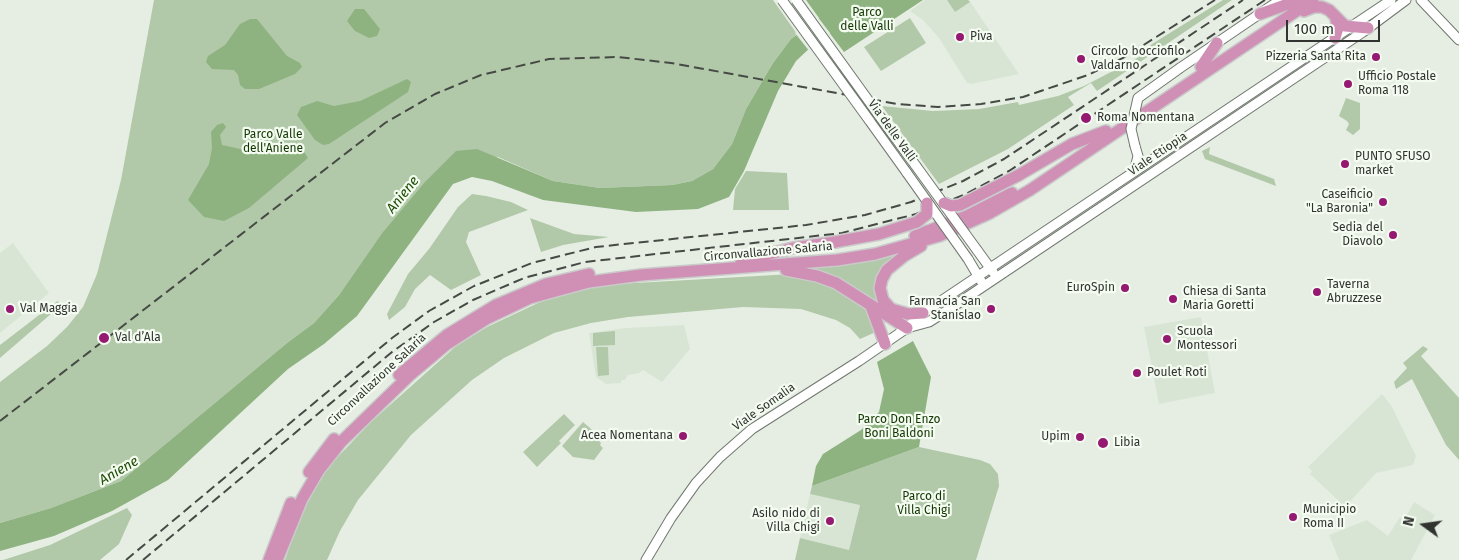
<!DOCTYPE html>
<meta charset="utf-8">
<style>
body{margin:0}
#map{position:relative;width:1459px;height:560px;overflow:hidden;background:#e6eee4;font-family:"Fira Sans",sans-serif}
canvas{display:block}
.north{position:absolute;left:1399px;top:500px;width:50px;height:50px;-webkit-text-stroke:4px #f4fcf1;paint-order:stroke;rotate:284deg;font-size:14px;font-weight:700;line-height:20px;text-align:center;color:#30332f}
.north::after{content:'';display:block;margin:auto;width:18px;height:22px;background:#30332f;clip-path:polygon(50% 0,100% 100%,50% 72%,0 100%)}
.scale{position:absolute;left:1286px;top:20px;width:94px;height:22px;box-sizing:border-box;border:2px solid #30332f;border-top:0;padding-left:6px;font-size:15px;line-height:18px;white-space:nowrap;color:#30332f;-webkit-text-stroke:4px #f4fcf1;paint-order:stroke}
</style>
<div id="map">
<canvas width="1459" height="560"></canvas>
<div class="north">N</div>
<div class="scale">100 m</div>
</div>
<script>
const c = document.querySelector('canvas').getContext('2d');
c.lineJoin = 'round';
function fill(path, color) { c.fillStyle = color; c.fill(path, 'evenodd'); }
const shape = rows => new Path2D(rows.map(r => 'M' + r).join(''));
function strokePath(path, color, width, dash) { c.strokeStyle = color; c.lineWidth = width; c.lineCap = dash ? 'butt' : 'round'; c.setLineDash(dash || []); c.stroke(path); }
function label(font, color, halo, rows, align = 'center') {
  c.font = font + ' "Fira Sans",sans-serif'; c.lineWidth = 4.5; c.setLineDash([]); c.textBaseline = 'middle'; c.strokeStyle = halo; c.fillStyle = color; for (const [text, x, y, turn = 0] of rows) {
    c.save(); c.translate(x, y); c.rotate((+turn || 0) * Math.PI / 180); c.textAlign = isNaN(turn) ? turn : align; if (halo) c.strokeText(text, 0, 0); c.fillText(text, 0, 0); c.restore();
  }
}
fill(shape([
 [925,0,969,0,1019,74,971,84,967,83,939,38,923,20,910,11],
 [13,243,49,293,0,333,0,253],
 [1201,317,1215,393,1159,404,1144,327],
 [684,325,690,349,662,382,643,370,639,373,628,375,625,380,621,380,621,383,606,384,596,377,589,333,625,328],
 [1382,394,1391,405,1416,456,1413,465,1376,473,1347,505,1342,504,1310,474,1312,471,1308,467],
 [810,494,860,504,849,550,800,538],
 [1414,502,1435,515,1411,560,1339,560,1329,535,1367,520,1388,536,1400,517,1404,520]
]), '#d8e5d4');
fill(shape([
 [154,0,773,0,797,34,791,39,773,63,746,109,732,144,713,169,692,181,672,185,600,188,553,181,498,157,423,184,382,233,339,295,314,323,287,343,121,481,51,508,0,523,0,382,47,346,67,327,83,307,97,274,121,180],
 [947,0,968,0,970,2,955,12],
 [1223,0,1232,0,1097,91,1091,83,1068,97,1074,105,1008,149,939,184,882,106,933,111,979,109,1018,102,1019,105,1058,96,1084,86,1134,60,1149,50,1147,48,1152,44],
 [910,18,926,43,881,71,864,47],
 [1346,98,1360,103,1360,129,1353,135,1346,130,1349,124,1347,121,1339,116],
 [1210,147,1209,154,1274,179,1276,186,1205,159,1202,151],
 [746,171,787,173,789,210,733,210,735,189],
 [472,194,486,196,511,202,528,210,469,232,466,242,481,275,451,290,430,275,415,289,405,307,389,320,387,314,408,274,429,249,458,207],
 [530,218,574,234,609,237,563,245,541,252],
 [906,250,886,267,884,307,801,269,857,261],
 [792,274,831,284,869,307,878,331,860,339,850,328,836,320,801,309,743,307,628,317,591,323,554,333,504,358,472,380,411,435,358,500,340,531,327,560,285,560,299,519,319,481,331,464,372,421,455,347,487,327,553,296,601,285],
 [56,302,58,301,61,306,57,314,52,313,0,358,0,345],
 [615,331,615,345,593,346,593,333],
 [1423,346,1428,349,1421,356,1459,398,1459,460,1446,445,1412,379,1396,389,1394,382,1407,368,1403,363],
 [596,347,608,347,609,375,598,376],
 [564,414,575,425,559,441,561,443,537,467,523,452],
 [583,422,597,434,595,437,601,443,600,445,603,448,594,460,573,457,562,446],
 [919,447,980,460,990,464,998,474,999,486,976,560,795,560,800,538,849,550,860,505,810,494,812,486],
 [127,508,132,515,119,544,100,560,3,560,50,545]
]), '#b1c9a8');
fill(shape([
 [806,0,923,0,844,52,828,31,796,61,778,91,744,171,729,197,698,209,636,212,543,200,492,181,472,177,453,184,357,316,324,344,288,369,168,480,112,511,54,536,0,551,0,523,51,508,121,481,287,343,314,323,339,295,382,233,423,184,456,151,477,149,553,181,600,188,672,185,692,181,713,169,732,144,746,109,773,63,791,39,819,18],
 [355,9,364,9,380,29,377,36,369,38,355,31,347,21],
 [250,19,257,19,287,56,300,63,302,67,295,74,259,89,245,89,240,85,238,75,234,70,212,69,206,62,208,56,225,45,240,24],
 [407,79,411,82,408,92,329,144,323,145,315,140,297,115,301,107,317,101,334,106,360,101],
 [223,123,226,127,220,135,222,145,254,152,304,152,308,158,249,208,224,221,204,217,188,200,209,164,212,148,211,132,217,125],
 [913,341,931,377,919,447,812,486,816,466,823,454,861,430,879,412,884,389,877,362]
]), '#8eb381');
fill(shape([
 [817,16,830,33,810,52,795,33]
]), '#e6eee4');
const secondary = shape([
 [1421,0,1459,40],
 [1180,68,1280,0],
 [881,118,916,166],
 [869,120,907,173],
 [1134,172,1138,156,1135,146],
 [977,250,993,272],
 [968,259,981,281],
 [907,328,929,322,954,306,1363,32,1406,0],
 [646,560,671,518,696,483,720,457,752,429,859,361,907,328,923,313,1391,0]
]);
const highway = shape([
 [1304,11,1314,7,1322,7,1329,10,1345,26,1368,28],
 [1260,14,1299,0],
 [1335,38,1338,28,1336,19],
 [1201,67,1217,43],
 [1019,175,1072,144,1106,131],
 [915,236,967,216,1012,193],
 [921,246,904,256,887,270,882,279,880,288,883,300,891,309,908,314,923,313],
 [741,261,793,248,835,242],
 [786,270,817,276,836,283,907,328],
 [871,306,885,344],
 [399,375,447,335,496,305,546,284,589,274],
 [309,472,334,439],
 [269,560,291,503],
 [277,560,302,499,319,470,341,442,410,375,447,344,486,319,530,298,589,282,641,275,837,260,875,254,939,236,990,213,1030,190,1313,0]
]);
strokePath(secondary, '#71786f', 11);
strokePath(highway, '#c9cac9', 14);
strokePath(secondary, '#fff', 9);
strokePath(highway, '#d090b6', 11);
strokePath(shape([
 [0,421,385,123,435,94,481,75,549,59,618,57,671,63,897,104,938,107,981,104,1023,97,1088,75,1123,58,1215,0],
 [126,560,392,338,429,311,474,286,532,263,596,247,806,225,865,215,911,202,963,181,1004,159,1243,0],
 [143,560,392,352,434,322,473,300,524,278,585,262,842,233,916,214,966,194,1009,171,1265,0]
]), '#464a45', 2, [10, 5]);
const secondaryBridge = shape([
 [782,0,869,120],
 [796,0,881,118],
 [1135,146,1131,129,1138,98,1180,68],
 [916,166,977,250],
 [907,173,968,259]
]);
const highwayBridge = shape([
 [944,203,951,206,960,205,1019,175],
 [835,242,879,234,917,222,927,214,927,203]
]);
strokePath(secondaryBridge, '#71786f', 11, []);
strokePath(highwayBridge, '#c9cac9', 14, []);
strokePath(secondaryBridge, '#fff', 9);
strokePath(highwayBridge, '#d090b6', 11);
for (const [x, y, r, color] of [
 [960,37,5,"#951871"],
 [1376,57,5,"#951871"],
 [1081,59,5,"#951871"],
 [1348,84,5,"#951871"],
 [1086,118,6,"#951871"],
 [1345,164,5,"#951871"],
 [1383,202,5,"#951871"],
 [1393,235,5,"#951871"],
 [1125,288,5,"#951871"],
 [1317,292,5,"#951871"],
 [1173,299,5,"#951871"],
 [10,309,5,"#951871"],
 [991,309,5,"#951871"],
 [104,338,6,"#951871"],
 [1167,339,5,"#951871"],
 [1137,373,5,"#951871"],
 [683,436,5,"#951871"],
 [1080,437,5,"#951871"],
 [1103,443,6,"#951871"],
 [1293,517,5,"#951871"],
 [830,521,5,"#951871"]
]) { const dot = new Path2D(); dot.arc(x, y, r, 0, 2 * Math.PI); c.fillStyle = color; c.fill(dot); strokePath(dot, '#f4fcf1', 2); }
label('12px', '#143702', '#f4fcf1', [
 ["Parco",867,13],
 ["delle Valli",867,27],
 ["Parco Valle",273,135],
 ["dell'Aniene",273,149],
 ["Parco Don Enzo",899,420],
 ["Boni Baldoni",899,434],
 ["Parco di",924,497],
 ["Villa Chigi",924,511]
]);
label('12px', '#30332f', '#f4fcf1', [
 ["Piva",970,37],
 ["Circolo bocciofilo",1091,52],
 ["Valdarno",1091,66],
 ["Pizzeria Santa Rita",1366,57,"right"],
 ["Ufficio Postale",1358,77],
 ["Roma 118",1358,91],
 ["Roma Nomentana",1097,118],
 ["PUNTO SFUSO",1355,157],
 ["market",1355,171],
 ["Caseificio",1373,195,"right"],
 ["\"La Baronia\"",1373,209,"right"],
 ["Sedia del",1383,228,"right"],
 ["Diavolo",1383,242,"right"],
 ["Taverna",1327,285],
 ["Abruzzese",1327,299],
 ["EuroSpin",1115,288,"right"],
 ["Chiesa di Santa",1183,292],
 ["Maria Goretti",1183,306],
 ["Farmacia San",981,302,"right"],
 ["Stanislao",981,316,"right"],
 ["Val Maggia",20,309],
 ["Scuola",1177,332],
 ["Montessori",1177,346],
 ["Val d’Ala",115,338],
 ["Poulet Roti",1147,373],
 ["Acea Nomentana",673,436,"right"],
 ["Upim",1070,437,"right"],
 ["Libia",1114,443],
 ["Municipio",1303,510],
 ["Roma II",1303,524],
 ["Asilo nido di",820,514,"right"],
 ["Villa Chigi",820,528,"right"]
], 'left');
label('12px', '#30332f', '#f4fcf1', [
 ["Via delle Valli",892,131,54],
 ["Viale Etiopia",1158,154,-34],
 ["Circonvallazione Salaria",768,252,-5],
 ["Circonvallazione Salaria",377,380,-43],
 ["Viale Somalia",764,407,-35]
]);
label('italic 14px', '#1e4d04', '#f4fcf1', [
 ["Aniene",403,195,-51],
 ["Aniene",119,471,-30]
]);
</script>
